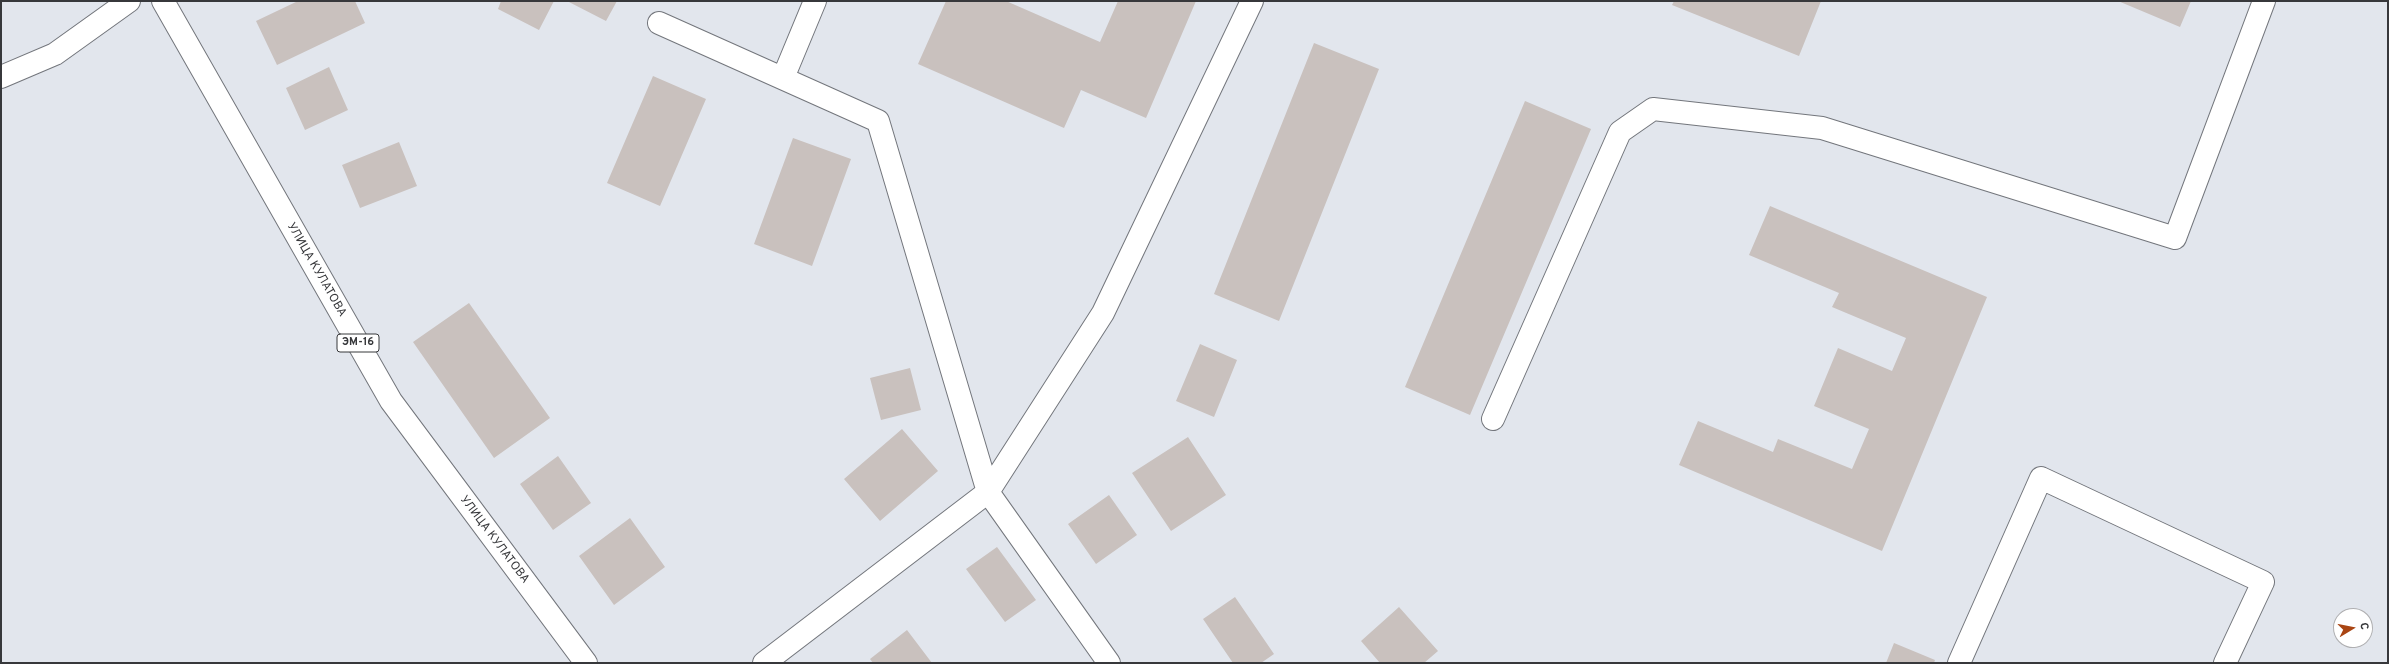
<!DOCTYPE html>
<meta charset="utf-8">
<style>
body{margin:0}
#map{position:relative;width:2389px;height:664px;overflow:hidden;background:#e2e6ed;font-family:Overpass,sans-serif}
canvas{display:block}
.frame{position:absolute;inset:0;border:2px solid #37383b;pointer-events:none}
.north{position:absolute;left:2333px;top:608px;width:40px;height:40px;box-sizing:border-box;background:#fff;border:1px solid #afafb1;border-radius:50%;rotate:80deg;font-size:11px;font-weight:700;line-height:16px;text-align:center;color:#37383b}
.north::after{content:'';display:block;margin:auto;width:14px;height:18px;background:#a94513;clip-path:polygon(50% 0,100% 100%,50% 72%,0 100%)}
</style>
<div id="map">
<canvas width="2389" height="664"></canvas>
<div class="frame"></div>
<div class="north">С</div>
</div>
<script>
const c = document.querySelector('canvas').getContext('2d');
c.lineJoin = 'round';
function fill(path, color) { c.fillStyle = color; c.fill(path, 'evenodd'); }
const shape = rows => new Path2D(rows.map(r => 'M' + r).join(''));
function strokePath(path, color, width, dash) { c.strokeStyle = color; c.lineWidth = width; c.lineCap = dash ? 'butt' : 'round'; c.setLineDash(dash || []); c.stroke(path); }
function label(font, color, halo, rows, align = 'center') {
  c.font = font + ' Overpass,sans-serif'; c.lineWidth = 4; c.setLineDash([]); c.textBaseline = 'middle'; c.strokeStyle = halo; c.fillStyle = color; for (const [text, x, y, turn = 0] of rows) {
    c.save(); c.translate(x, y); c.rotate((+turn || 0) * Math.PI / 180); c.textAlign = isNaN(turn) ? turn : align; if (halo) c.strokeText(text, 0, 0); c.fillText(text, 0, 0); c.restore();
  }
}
fill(shape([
 [298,1,355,1,365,23,277,65,256,21],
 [501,1,554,1,539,30,498,9],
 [567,1,617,1,606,21],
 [946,1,1006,1,1100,42,1118,1,1196,1,1146,118,1081,90,1064,128,918,64],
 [1674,1,1821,1,1799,56,1672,5],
 [2118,1,2191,1,2180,27],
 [1314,43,1379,69,1279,321,1214,294],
 [329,67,348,110,305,130,286,88],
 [653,76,706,99,660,206,607,183],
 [1525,101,1591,129,1470,415,1405,387],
 [793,138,851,159,812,266,754,244],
 [399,142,417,186,360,208,342,165],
 [1770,206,1987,297,1882,551,1679,465,1698,421,1773,452,1778,439,1852,469,1869,429,1814,406,1838,348,1892,371,1906,338,1832,307,1839,293,1749,255],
 [469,303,550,418,494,458,413,342],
 [1200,344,1237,360,1214,417,1176,401],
 [910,368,921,410,881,420,870,378],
 [902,429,938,471,880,521,844,479],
 [1188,437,1226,495,1171,531,1132,473],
 [558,456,591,503,553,530,520,484],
 [1109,495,1137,535,1096,564,1068,524],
 [630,518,665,567,614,605,579,556],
 [997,547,1036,600,1005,622,966,569],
 [1235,597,1274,654,1261,663,1233,663,1203,619],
 [1399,607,1438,651,1424,663,1380,663,1361,641],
 [907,630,932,663,873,663,870,659],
 [1894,643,1935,660,1934,663,1886,663]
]), '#c9c1be');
const minor = shape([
 [659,23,878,121,988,492,1109,663],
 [1,77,55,54,129,1],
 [783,78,815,1],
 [1493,419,1620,132,1653,109,1822,128,2175,238,2264,1],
 [764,663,988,492,1103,313,1252,1],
 [1959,663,2041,478,2263,582,2225,663]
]);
const highway = shape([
 [163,1,391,401,586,663]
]);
strokePath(minor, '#73767c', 24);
strokePath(highway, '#73767c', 24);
strokePath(minor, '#fff', 22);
strokePath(highway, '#fff', 22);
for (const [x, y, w] of [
 [358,343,42]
]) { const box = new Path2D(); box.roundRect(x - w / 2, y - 9, w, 18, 3); c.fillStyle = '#fff'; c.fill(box); strokePath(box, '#37383b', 1); }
label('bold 11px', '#37383b', null, [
 ["ЭМ-16",358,343]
]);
label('12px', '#37383b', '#fff', [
 ["УЛИЦА КУЛАТОВА",316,270,60],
 ["УЛИЦА КУЛАТОВА",494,540,53]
]);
</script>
